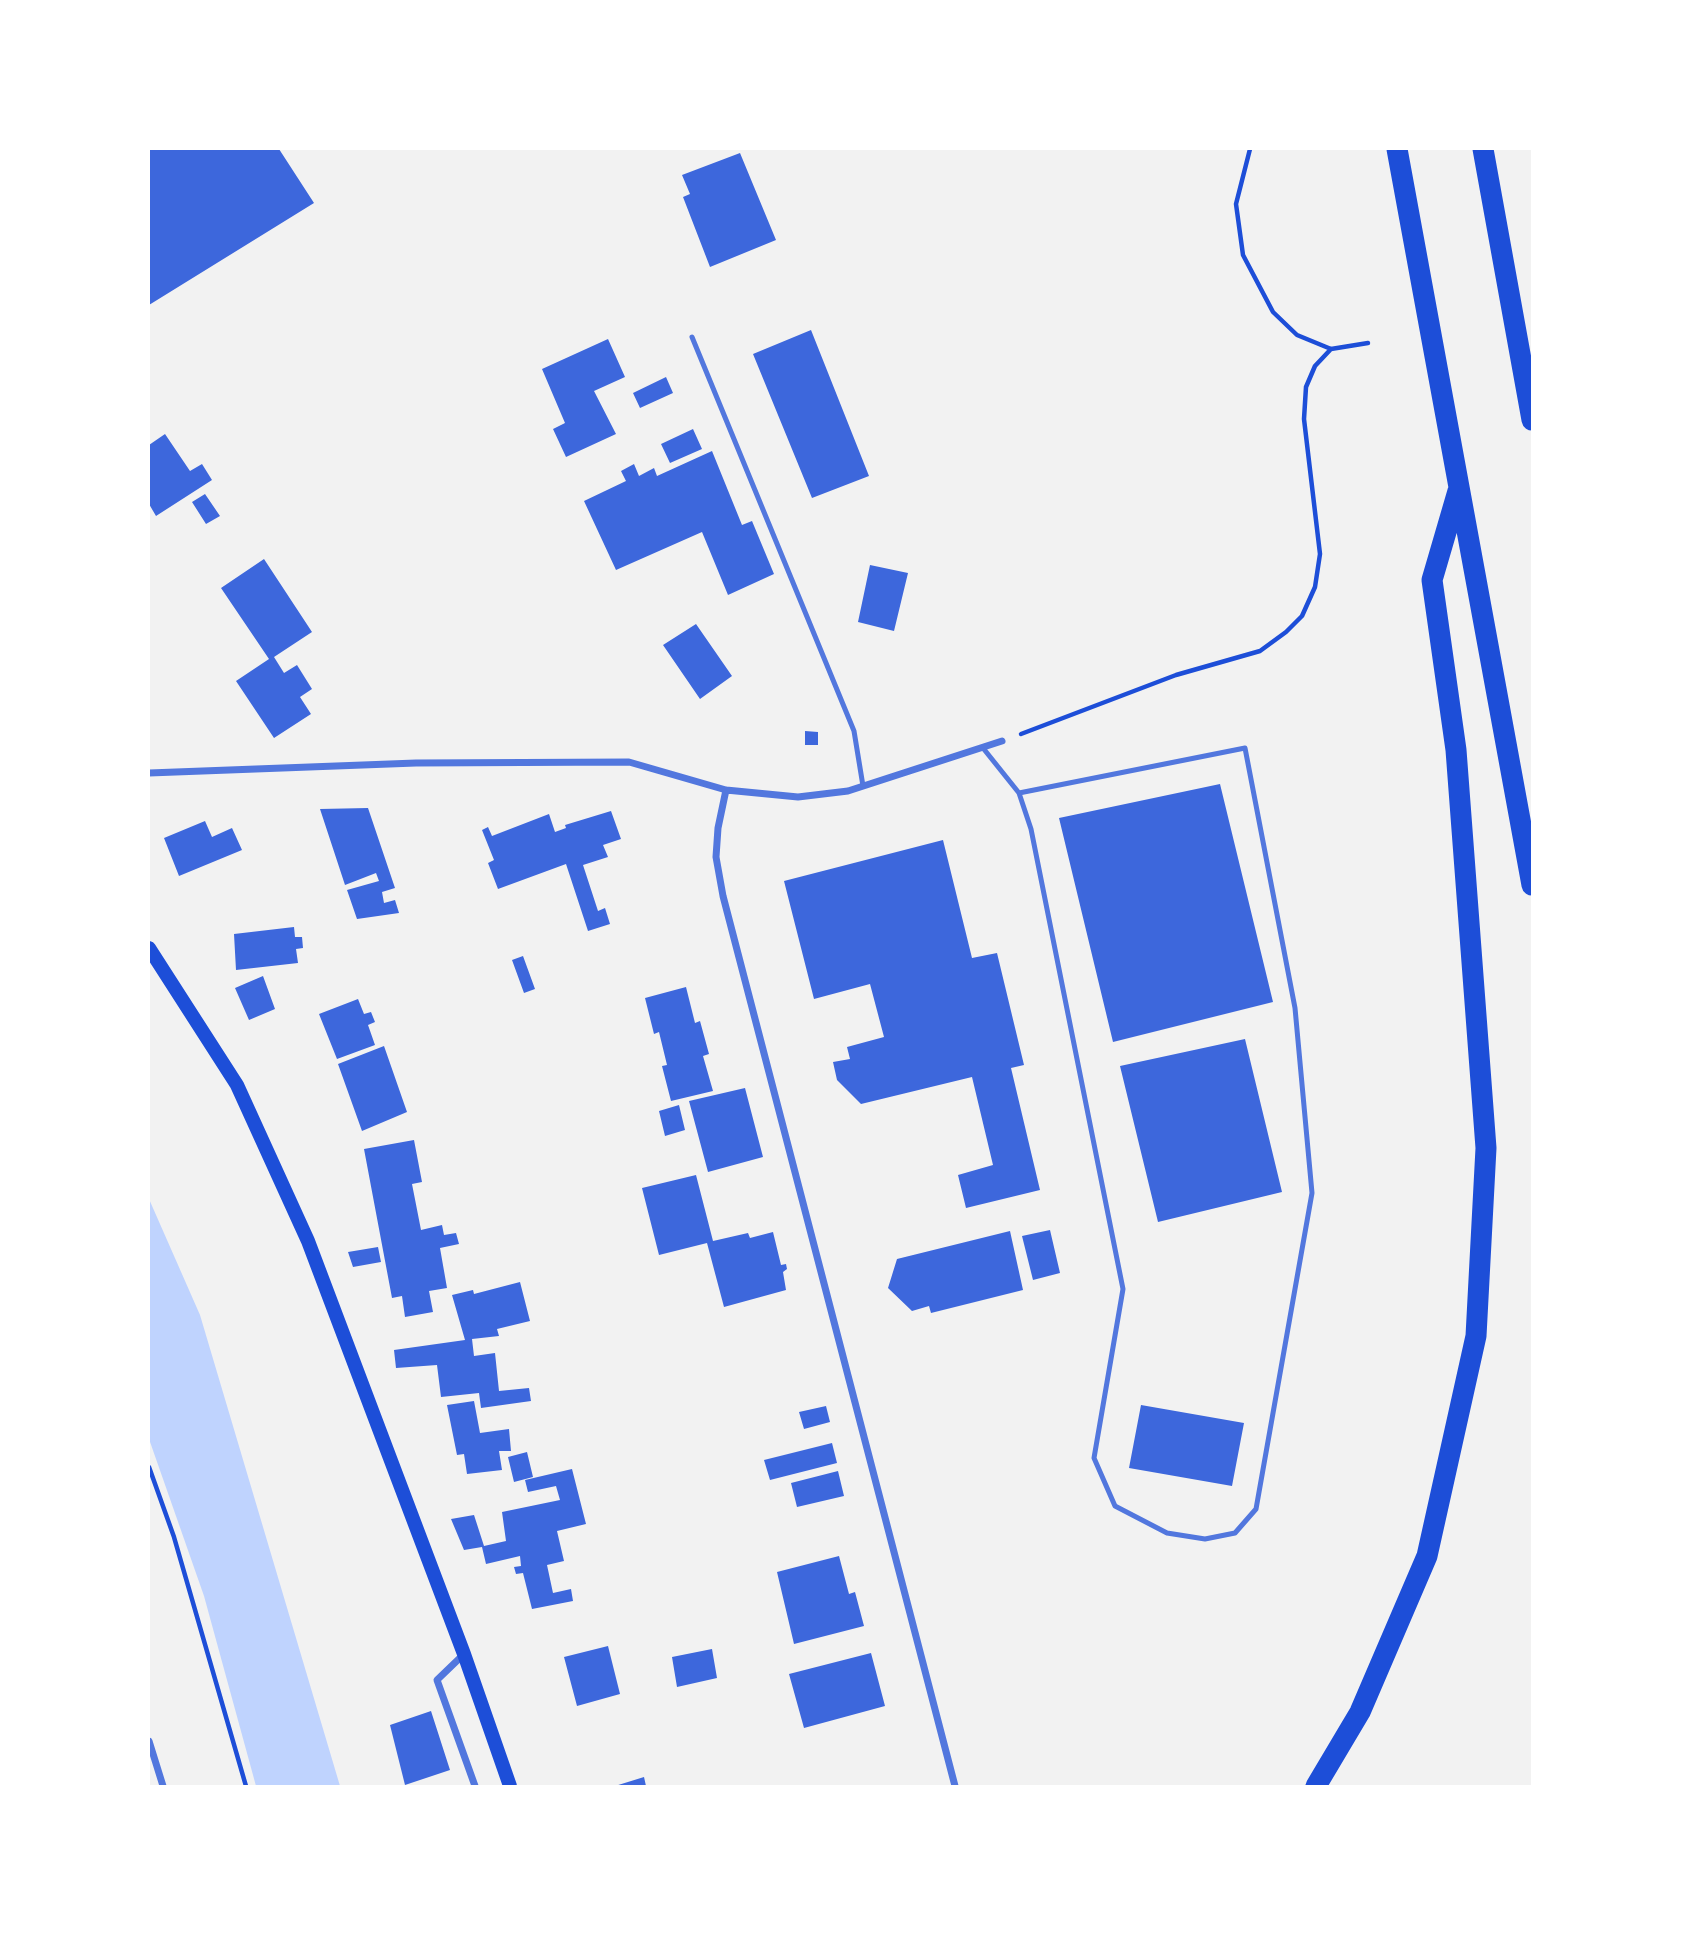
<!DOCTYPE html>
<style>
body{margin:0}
#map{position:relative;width:1681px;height:1935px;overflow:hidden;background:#f2f2f2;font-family:"PT Sans",sans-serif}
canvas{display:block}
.frame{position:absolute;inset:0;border:150px solid #fff;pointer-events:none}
</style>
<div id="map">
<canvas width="1681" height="1935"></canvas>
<div class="frame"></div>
</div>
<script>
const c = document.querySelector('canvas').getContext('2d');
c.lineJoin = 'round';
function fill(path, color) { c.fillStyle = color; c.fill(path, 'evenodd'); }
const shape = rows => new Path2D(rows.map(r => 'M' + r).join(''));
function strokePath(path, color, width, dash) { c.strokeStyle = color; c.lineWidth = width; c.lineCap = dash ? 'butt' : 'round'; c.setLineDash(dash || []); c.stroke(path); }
fill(shape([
 [149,1199,200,1315,340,1786,256,1786,204,1596,149,1439]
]), '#bfd3fe');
fill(shape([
 [149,149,279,149,314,203,149,305],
 [740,153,776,240,710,267,683,197,690,194,682,175],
 [811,330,869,476,812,498,753,354],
 [608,339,625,377,594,391,616,434,566,457,553,429,565,423,542,369],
 [666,377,673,393,640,408,633,393],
 [693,429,702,449,670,463,661,444],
 [165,434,190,471,202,464,212,480,156,516,149,504,149,445],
 [712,451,742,525,752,521,774,574,728,595,702,532,616,570,584,501,626,481,621,471,634,464,639,476,654,468,657,476],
 [205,494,220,516,206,524,192,502],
 [264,559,312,632,274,657,284,673,297,665,312,689,300,697,311,714,274,738,236,681,269,659,221,588],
 [870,565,908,573,894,631,858,622],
 [696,624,732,676,700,699,663,645],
 [805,731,818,732,818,745,805,745],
 [1220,784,1273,1002,1113,1042,1059,818],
 [368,808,395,888,382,892,384,903,395,900,399,913,357,919,347,890,379,881,376,873,345,885,320,809],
 [611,811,621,839,603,845,608,857,583,865,598,911,605,908,610,924,588,931,566,864,498,889,488,863,494,860,482,830,488,827,492,836,549,814,555,832,566,828,565,825],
 [205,821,212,837,232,828,242,850,179,876,164,838],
 [943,840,972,958,997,953,1024,1065,1011,1068,1040,1190,966,1208,958,1175,993,1165,972,1077,861,1104,837,1080,833,1062,850,1059,847,1047,884,1037,870,984,814,999,784,881],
 [294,927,295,937,302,937,303,948,296,949,298,963,236,970,234,934],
 [523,956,535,989,524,993,512,960],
 [263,976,275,1009,249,1020,235,988],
 [686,987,695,1023,700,1021,709,1054,703,1056,713,1091,671,1101,662,1066,667,1065,659,1032,654,1034,645,998],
 [358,999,364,1014,371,1012,375,1022,368,1025,375,1045,337,1059,319,1014],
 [1245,1039,1282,1192,1158,1222,1120,1066],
 [384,1046,407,1112,362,1131,338,1064],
 [745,1088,763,1157,708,1172,689,1101],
 [679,1105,685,1130,665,1136,659,1111],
 [414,1140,422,1182,412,1184,421,1230,442,1225,444,1235,456,1233,459,1244,440,1248,447,1288,429,1291,433,1312,405,1317,402,1296,392,1298,364,1149],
 [696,1175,713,1241,748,1233,750,1238,773,1232,781,1265,786,1264,787,1269,783,1272,786,1290,724,1307,707,1243,659,1255,642,1188],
 [1050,1230,1060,1273,1033,1280,1022,1236],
 [1010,1231,1023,1290,931,1313,929,1306,912,1311,888,1288,897,1259],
 [378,1247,381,1262,353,1267,348,1252],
 [520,1282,530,1321,497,1329,499,1336,472,1339,474,1356,495,1353,499,1391,529,1388,531,1401,481,1408,479,1393,441,1397,437,1365,396,1368,394,1350,465,1340,452,1295,473,1290,474,1294],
 [474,1401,480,1433,509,1429,511,1451,499,1451,502,1470,467,1474,464,1454,457,1455,447,1405],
 [1141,1405,1244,1423,1232,1486,1129,1468],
 [826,1406,830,1422,804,1429,799,1412],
 [832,1443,837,1463,770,1480,764,1460],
 [527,1452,533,1477,514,1482,508,1457],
 [572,1469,586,1524,557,1531,564,1561,547,1565,553,1593,571,1589,573,1601,532,1609,523,1573,516,1574,514,1567,521,1566,520,1556,486,1564,482,1547,464,1550,451,1519,474,1515,484,1546,506,1541,502,1512,560,1500,556,1486,528,1492,525,1480],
 [838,1471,844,1496,797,1507,791,1483],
 [839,1556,849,1594,855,1592,864,1626,794,1644,777,1572],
 [608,1646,620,1694,577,1706,564,1657],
 [712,1649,717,1678,677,1687,672,1657],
 [871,1653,885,1706,804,1728,789,1674],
 [431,1711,450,1770,405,1785,390,1725],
 [644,1777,646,1786,615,1786]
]), '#3d67dc');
strokePath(shape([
 [1250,149,1236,204,1243,255,1273,312,1297,335,1331,349,1368,343],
 [1021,734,1176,675,1260,651,1286,632,1302,616,1315,587,1320,554,1304,419,1306,387,1315,366,1331,349],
 [149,1467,174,1537,246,1786]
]), '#1d4ed8', 4.5);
strokePath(shape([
 [692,337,854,731,863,786],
 [983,748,1019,793,1031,829,1123,1289,1094,1458,1115,1506,1167,1533,1205,1539,1235,1533,1256,1509,1312,1193,1295,1008,1245,748,1019,793]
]), '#5277de', 5);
strokePath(shape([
 [149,773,416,763,629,762,726,790,798,797,848,791,1002,741],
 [726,790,718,828,716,857,723,896,955,1786],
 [464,1654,437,1680,475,1786],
 [149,1741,163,1786]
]), '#5277de', 7);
strokePath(shape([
 [149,948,237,1085,308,1241,464,1654,510,1786]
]), '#1d4ed8', 14);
strokePath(shape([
 [1397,149,1532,885],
 [1483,149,1532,420],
 [1316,1786,1360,1712,1427,1556,1476,1336,1486,1148,1456,750,1432,580,1458,491]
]), '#1d4ed8', 21);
</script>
